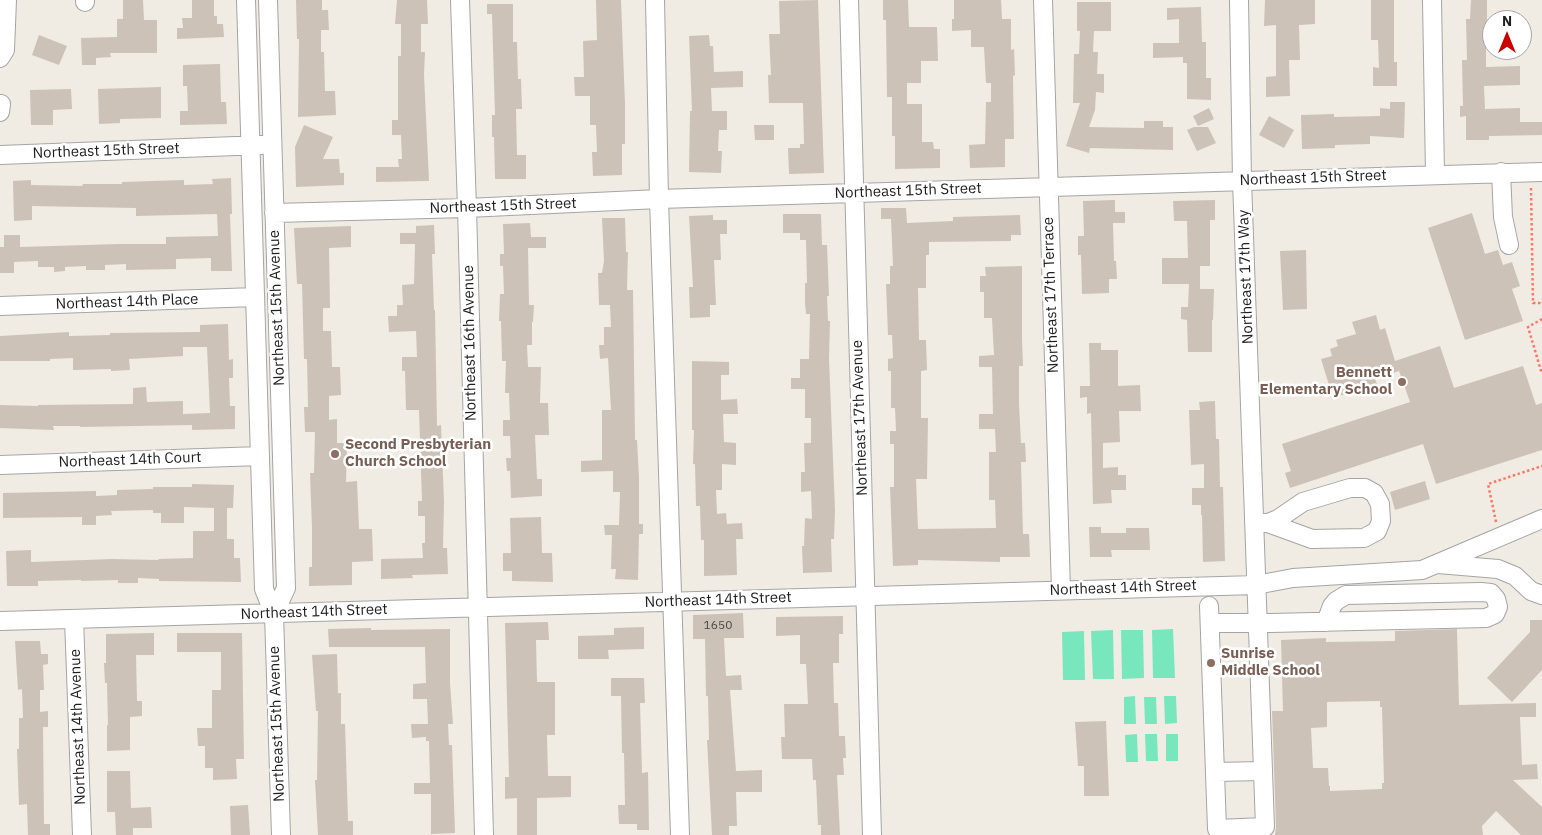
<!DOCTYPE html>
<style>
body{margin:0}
#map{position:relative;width:1542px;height:835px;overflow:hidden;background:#f0ece3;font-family:"IBM Plex Sans",sans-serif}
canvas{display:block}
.north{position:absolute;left:1482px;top:10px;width:50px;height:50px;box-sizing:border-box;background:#fff;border:1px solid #a5a5a5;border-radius:50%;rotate:0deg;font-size:14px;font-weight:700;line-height:20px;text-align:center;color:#1e1e1e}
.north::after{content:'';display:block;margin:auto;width:18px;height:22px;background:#cc0200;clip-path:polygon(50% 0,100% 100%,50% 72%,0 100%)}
</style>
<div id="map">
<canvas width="1542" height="835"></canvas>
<div class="north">N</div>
</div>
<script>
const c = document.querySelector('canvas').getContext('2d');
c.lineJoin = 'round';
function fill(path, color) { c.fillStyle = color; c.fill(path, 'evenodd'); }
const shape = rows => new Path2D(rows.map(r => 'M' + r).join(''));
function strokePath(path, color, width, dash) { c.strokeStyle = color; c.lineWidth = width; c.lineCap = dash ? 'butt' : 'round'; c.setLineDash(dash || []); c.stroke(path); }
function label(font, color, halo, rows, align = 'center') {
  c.font = font + ' "IBM Plex Sans",sans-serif'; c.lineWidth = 5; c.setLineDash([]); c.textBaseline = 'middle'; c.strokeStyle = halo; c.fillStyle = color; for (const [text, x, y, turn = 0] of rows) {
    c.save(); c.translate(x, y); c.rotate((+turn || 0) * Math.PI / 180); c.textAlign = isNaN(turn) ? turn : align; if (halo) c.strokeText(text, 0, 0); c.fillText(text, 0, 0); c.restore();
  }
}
fill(shape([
 [1173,629,1175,678,1153,678,1152,630],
 [1113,630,1114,679,1093,679,1091,631],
 [1121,630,1143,630,1144,678,1122,679],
 [1084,631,1085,680,1063,680,1062,632],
 [1135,696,1136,724,1124,724,1124,697],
 [1164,696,1176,696,1177,723,1165,724],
 [1144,697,1156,697,1157,724,1145,724],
 [1137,734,1138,762,1126,762,1125,735],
 [1145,734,1157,734,1158,761,1146,761],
 [1166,734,1178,734,1178,761,1166,761]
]), '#79e7bd');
fill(shape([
 [123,0,143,0,144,20,157,20,157,53,110,53,111,57,96,58,96,65,82,65,81,38,117,37,117,19,123,19],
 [192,0,214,0,214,16,217,16,217,24,223,24,224,37,177,39,177,28,183,28,182,18,192,18],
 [296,0,322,0,322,10,328,10,329,30,321,30,321,52,324,52,325,91,335,91,336,115,298,117,299,39,297,39],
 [397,0,427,0,428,24,421,24,421,52,425,52,424,75,429,181,376,182,376,167,399,167,398,159,402,159,401,135,392,135,392,120,398,120,398,56,401,56,401,24,395,24],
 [596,0,621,0,625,104,625,144,622,144,622,175,593,176,592,152,597,152,596,125,590,125,590,96,575,96,574,77,584,77,583,41,597,40],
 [818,0,824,173,789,174,788,148,800,148,800,144,804,144,803,103,769,103,768,75,771,75,769,34,780,34,779,1],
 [883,0,908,0,909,27,937,27,938,61,921,61,921,83,907,83,907,104,922,104,922,142,933,142,934,149,940,149,940,168,895,169,895,136,892,136,892,97,887,97,886,20,883,20],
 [954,0,1001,0,1002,19,1011,19,1011,50,1014,49,1015,75,1013,76,1014,139,1005,139,1005,167,970,168,969,145,985,144,986,102,991,102,991,83,986,83,984,47,971,47,971,30,952,31,952,19,954,19],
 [1265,0,1315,0,1315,24,1299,25,1300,60,1289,60,1290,96,1266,97,1266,77,1276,76,1276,25,1264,26],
 [1371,0,1394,0,1394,62,1397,62,1397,86,1373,86,1373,67,1379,68,1378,40,1371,40],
 [1471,0,1487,0,1487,25,1492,25,1492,38,1486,39,1486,67,1520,66,1520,85,1484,86,1485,109,1520,108,1520,122,1542,122,1542,135,1489,136,1489,140,1466,140,1466,116,1460,117,1460,106,1463,106,1462,60,1467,60,1466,19,1470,19],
 [1077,2,1111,2,1111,31,1094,31,1093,52,1098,52,1097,74,1104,74,1104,93,1096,92,1095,110,1089,127,1144,128,1144,121,1163,121,1163,127,1173,127,1173,150,1090,148,1089,153,1066,146,1080,103,1073,103,1074,54,1079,54,1080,31,1077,31],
 [487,4,513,4,513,42,517,42,518,79,521,79,522,109,516,109,517,155,526,155,526,179,495,179,494,137,492,137,492,115,495,115,492,14,487,14],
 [1201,7,1202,42,1206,42,1206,78,1211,78,1211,100,1187,99,1187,63,1183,63,1183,57,1153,58,1153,43,1179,43,1179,19,1167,20,1167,8],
 [39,35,67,46,59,65,32,55],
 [709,35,710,46,713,46,714,72,743,71,743,87,711,88,712,111,727,111,727,130,719,130,718,151,722,151,721,173,689,172,690,111,692,111,689,36],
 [220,64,221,102,226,102,227,124,180,125,180,111,188,111,187,86,183,86,183,65],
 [161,87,161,118,120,119,120,123,99,124,98,89],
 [71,89,72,109,53,110,53,125,31,125,30,90],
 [1390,102,1405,102,1404,138,1370,136,1370,144,1335,145,1335,148,1302,149,1301,115,1334,114,1334,117,1380,116,1380,108,1390,109],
 [1209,108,1214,119,1198,126,1193,116],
 [1269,116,1294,130,1284,148,1259,135],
 [304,125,333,137,323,159,339,159,340,173,344,173,344,185,296,187,295,147],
 [754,125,774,125,774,140,755,140],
 [1194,127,1208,127,1216,143,1197,151,1187,130],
 [231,178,232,214,230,214,232,271,211,271,211,258,176,259,176,269,126,270,126,264,105,265,105,270,86,270,86,266,65,267,65,271,54,272,54,267,38,267,38,261,14,262,14,273,0,273,0,247,4,247,4,235,20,235,20,247,119,244,166,244,166,237,218,236,217,214,136,216,136,208,32,206,32,220,14,221,13,181,31,180,31,185,82,186,83,184,122,184,122,182,184,180,184,185,213,184,212,179],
 [1115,200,1115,212,1125,212,1125,223,1113,223,1114,261,1116,261,1117,279,1109,279,1109,293,1082,294,1081,255,1078,255,1078,236,1084,236,1083,201],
 [1215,200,1215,220,1210,220,1210,266,1200,266,1200,289,1214,289,1213,320,1212,320,1212,352,1188,352,1187,320,1181,319,1181,307,1188,307,1189,284,1162,284,1162,258,1188,258,1187,221,1174,221,1173,201],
 [881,208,906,208,907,223,953,221,953,217,1020,215,1021,235,1011,235,1011,241,929,242,929,255,926,255,926,288,918,288,919,340,926,340,927,370,921,371,921,418,928,418,927,479,916,479,918,529,996,528,995,500,989,500,989,452,996,452,995,429,979,429,979,414,993,414,992,367,979,367,979,356,994,355,992,318,984,318,984,292,980,292,980,276,986,276,985,267,1022,266,1022,339,1023,366,1019,366,1019,404,1021,443,1025,443,1026,462,1021,462,1023,534,1029,534,1030,557,1000,557,1000,562,918,560,918,565,893,566,890,487,894,487,894,444,890,444,890,431,896,431,895,408,891,408,891,371,888,371,888,359,893,358,892,335,888,335,886,284,890,284,890,266,893,266,891,219,881,219],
 [1472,213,1485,254,1498,250,1503,265,1512,262,1520,286,1512,289,1523,321,1465,340,1428,228],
 [783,214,821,214,822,245,827,245,829,296,827,296,828,321,830,321,829,359,835,510,834,539,831,539,832,572,803,573,802,546,804,546,805,518,812,519,811,491,801,492,801,472,805,472,804,443,811,443,811,418,805,418,805,389,791,389,791,378,800,378,800,359,809,359,810,314,806,314,805,303,805,283,807,283,806,240,800,240,800,233,783,233],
 [713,215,713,220,727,220,727,234,720,234,721,260,714,260,716,305,710,305,710,317,690,318,689,287,693,287,689,216],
 [602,218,625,218,626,252,628,252,627,290,633,290,635,440,637,440,639,478,639,524,643,524,643,534,639,534,638,580,615,579,616,569,611,569,612,535,605,535,604,525,619,525,620,492,613,492,613,471,581,472,581,461,602,460,602,410,611,410,608,358,600,359,599,345,604,345,604,327,611,327,610,305,599,305,598,273,602,273,604,261],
 [530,223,531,237,546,237,546,248,528,248,529,305,534,305,533,322,532,322,532,345,527,345,528,367,541,367,540,403,548,403,549,435,535,435,537,479,542,479,542,496,511,498,510,471,507,471,506,458,511,458,510,436,503,436,503,420,510,420,509,393,505,393,506,361,502,361,501,321,499,321,500,294,504,294,503,266,500,266,500,254,504,254,503,224],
 [434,225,435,254,432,254,434,310,435,310,437,426,441,425,444,501,443,548,447,548,448,574,412,575,413,578,381,579,381,559,423,558,422,543,425,543,425,516,418,516,418,501,422,501,419,410,406,410,405,371,402,371,402,357,417,357,416,331,389,332,388,316,397,316,397,305,403,305,402,285,414,284,415,244,400,244,400,233,416,233,416,226],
 [351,226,351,247,329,248,330,308,323,308,323,331,331,331,332,367,340,367,341,395,329,396,329,420,337,419,337,443,347,443,346,482,357,481,359,529,372,529,373,561,352,562,352,585,309,586,309,567,312,567,312,528,310,473,314,473,315,432,305,432,304,407,308,407,307,359,304,359,302,284,297,284,294,228],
 [1306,250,1307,309,1283,310,1280,251],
 [1376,315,1380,330,1385,328,1395,361,1440,346,1454,388,1523,366,1536,405,1542,403,1542,450,1436,484,1423,444,1290,488,1285,473,1291,471,1282,444,1410,402,1399,371,1375,379,1377,384,1333,398,1321,359,1332,356,1330,349,1338,346,1336,340,1356,334,1352,322],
 [228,324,229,360,233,359,233,378,229,378,230,406,235,406,235,429,192,430,192,425,80,427,80,426,53,426,54,430,0,428,0,405,38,406,38,405,133,404,133,388,146,387,147,402,183,401,183,414,210,413,207,347,183,347,183,356,129,359,130,370,111,371,111,369,73,370,73,358,50,359,50,361,0,361,0,336,69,332,69,336,110,335,110,333,200,332,200,325],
 [1089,343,1101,343,1101,350,1118,350,1118,386,1140,385,1141,411,1119,411,1120,442,1103,443,1103,468,1118,467,1118,475,1126,475,1126,490,1111,490,1112,503,1093,504,1091,413,1087,414,1087,397,1080,398,1080,386,1090,386],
 [692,361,729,362,729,375,721,375,721,400,737,399,738,414,723,414,724,442,736,443,736,465,722,464,722,490,716,490,717,514,726,513,727,524,742,523,743,539,736,539,737,575,704,576,704,540,701,540,700,506,696,506,695,464,693,464,694,430,692,430],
 [1215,401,1216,439,1219,439,1220,487,1223,487,1225,561,1203,562,1202,515,1201,515,1201,505,1192,505,1192,488,1204,488,1204,464,1191,465,1189,410,1200,410,1199,402],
 [1425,481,1430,499,1395,510,1390,492],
 [192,484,234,485,233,508,227,508,227,539,234,539,234,558,240,558,241,582,159,581,159,579,138,578,138,583,118,583,118,580,81,581,81,580,38,581,38,586,7,586,6,551,31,550,31,562,112,559,159,560,158,559,193,558,193,531,214,531,214,508,184,507,184,523,161,523,161,513,153,513,153,510,111,511,112,515,96,516,96,525,82,525,82,517,3,518,3,493,96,491,96,496,117,495,117,490,153,489,153,487,192,487],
 [541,517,542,553,552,553,553,582,512,581,512,571,503,571,503,553,511,553,510,518],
 [1089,527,1101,527,1101,533,1126,533,1126,528,1149,528,1150,550,1111,550,1112,557,1090,557],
 [743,613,744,638,724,638,726,676,741,675,742,690,730,690,736,771,762,770,762,792,736,792,737,826,729,826,729,835,712,835,707,740,709,740,708,696,706,696,705,639,693,639,693,615],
 [843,616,843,634,839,634,839,663,833,663,834,703,838,703,839,736,845,736,846,758,843,758,844,775,837,775,840,835,821,835,821,825,818,825,816,780,813,780,812,759,782,759,781,737,785,737,784,704,808,704,806,664,800,664,800,635,776,636,776,617],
 [1530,620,1542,620,1542,670,1512,702,1487,678,1530,632],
 [548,622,549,640,536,640,537,682,555,682,555,735,547,735,548,776,571,776,571,797,537,798,537,835,517,835,517,798,505,799,505,777,509,777,505,623],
 [644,627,644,649,608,650,609,659,578,659,578,636,614,635,614,628],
 [371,628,371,630,450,629,450,683,453,724,448,724,449,745,452,745,455,833,431,834,431,794,414,794,414,783,430,783,429,741,426,741,426,737,412,738,411,724,428,724,427,699,413,699,413,684,426,683,425,647,329,647,328,629],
 [1457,629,1459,705,1536,703,1536,717,1520,717,1522,765,1537,764,1538,779,1513,780,1542,807,1542,835,1521,835,1496,811,1482,826,1483,835,1275,835,1276,827,1272,711,1283,711,1281,640,1326,638,1326,642,1395,641,1395,631],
 [1380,701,1380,707,1382,707,1384,783,1382,783,1382,789,1330,791,1330,786,1329,786,1328,768,1313,768,1311,728,1327,727,1327,702],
 [154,633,154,655,136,655,137,701,142,701,142,716,130,717,130,750,107,751,107,725,108,725,107,683,105,683,104,663,106,663,106,634],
 [177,633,242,633,244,759,236,759,237,779,213,780,213,768,205,768,205,746,198,746,197,728,212,728,212,690,221,690,221,652,177,652],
 [15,641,40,641,41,654,48,654,48,664,43,665,44,690,40,690,40,712,48,711,48,727,43,727,44,824,50,824,50,835,28,835,27,804,19,805,17,749,19,749,19,718,23,718,22,689,18,690],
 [337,654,338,693,341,693,341,724,345,724,348,821,353,821,353,835,318,835,315,780,317,780,318,711,316,711,312,655],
 [611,678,644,678,645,703,640,703,642,773,648,772,649,830,637,830,637,824,619,824,618,805,625,805,624,753,622,753,621,696,611,696],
 [1106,721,1109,796,1084,796,1084,766,1078,766,1075,722],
 [107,771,130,771,131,808,151,807,152,828,133,828,133,835,116,835,115,812,107,812],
 [248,805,250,835,231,835,230,806]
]), '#ccc2b8');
const minor = shape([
 [85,0,85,2],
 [246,0,264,589,274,614,281,835],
 [268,0,286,588,274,614],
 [460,0,467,208,484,835],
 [655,0,659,199,680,835],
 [849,0,872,835],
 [1043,0,1061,590],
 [1432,0,1435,174],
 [0,58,5,50,7,0],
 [0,112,1,104],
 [0,155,262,145],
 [1501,172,1503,217,1509,245],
 [274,213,467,208,659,199,1542,172],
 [0,306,255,297],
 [0,465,260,456],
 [1254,523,1268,523,1278,519,1303,502,1350,488,1365,488,1374,493,1380,504,1381,521,1377,531,1364,538,1312,539,1268,523],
 [1438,564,1498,569,1515,576,1531,591,1542,595],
 [1209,606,1217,829,1265,827,1242,180,1239,0],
 [74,619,82,835],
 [0,621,1256,585,1293,578,1422,570,1542,519],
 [1210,623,1271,623,1486,618,1495,614,1498,607,1496,599,1491,593,1481,592,1346,595,1336,601,1332,606,1326,622],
 [1215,772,1263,771]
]);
strokePath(minor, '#a5a5a5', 20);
strokePath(shape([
 [1531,188,1533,303,1542,303],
 [1542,319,1528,327,1542,374],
 [1496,522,1488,484,1542,466]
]), '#ff7665', 2.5, [2.5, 2.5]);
strokePath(minor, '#fff', 18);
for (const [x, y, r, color] of [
 [1402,382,5,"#8d6e63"],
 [335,454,5,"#8d6e63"],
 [1211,663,5,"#8d6e63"]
]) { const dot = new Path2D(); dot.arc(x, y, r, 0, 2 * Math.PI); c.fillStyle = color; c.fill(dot); strokePath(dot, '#fff', 2); }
label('12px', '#4a4744', null, [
 ["1650",718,626]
]);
label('15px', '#1e1e1e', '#fff', [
 ["Northeast 15th Street",106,151,-2],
 ["Northeast 15th Street",1313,178,-2],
 ["Northeast 15th Street",908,191,-2],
 ["Northeast 15th Street",503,206,-2],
 ["Northeast 17th Way",1246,277,-92],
 ["Northeast 17th Terrace",1051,295,-92],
 ["Northeast 14th Place",127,302,-2],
 ["Northeast 15th Avenue",277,308,-92],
 ["Northeast 16th Avenue",470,343,-91],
 ["Northeast 17th Avenue",860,418,-92],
 ["Northeast 14th Court",130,460,-2],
 ["Northeast 14th Street",1123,588,-2],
 ["Northeast 14th Street",718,600,-2],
 ["Northeast 14th Street",314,612,-2],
 ["Northeast 15th Avenue",277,724,-92],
 ["Northeast 14th Avenue",78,727,-92]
]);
label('bold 15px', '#785e54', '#fff', [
 ["Bennett",1392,373,"right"],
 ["Elementary School",1392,390,"right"],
 ["Second Presbyterian",345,445],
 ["Church School",345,462],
 ["Sunrise",1221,654],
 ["Middle School",1221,671]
], 'left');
</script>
